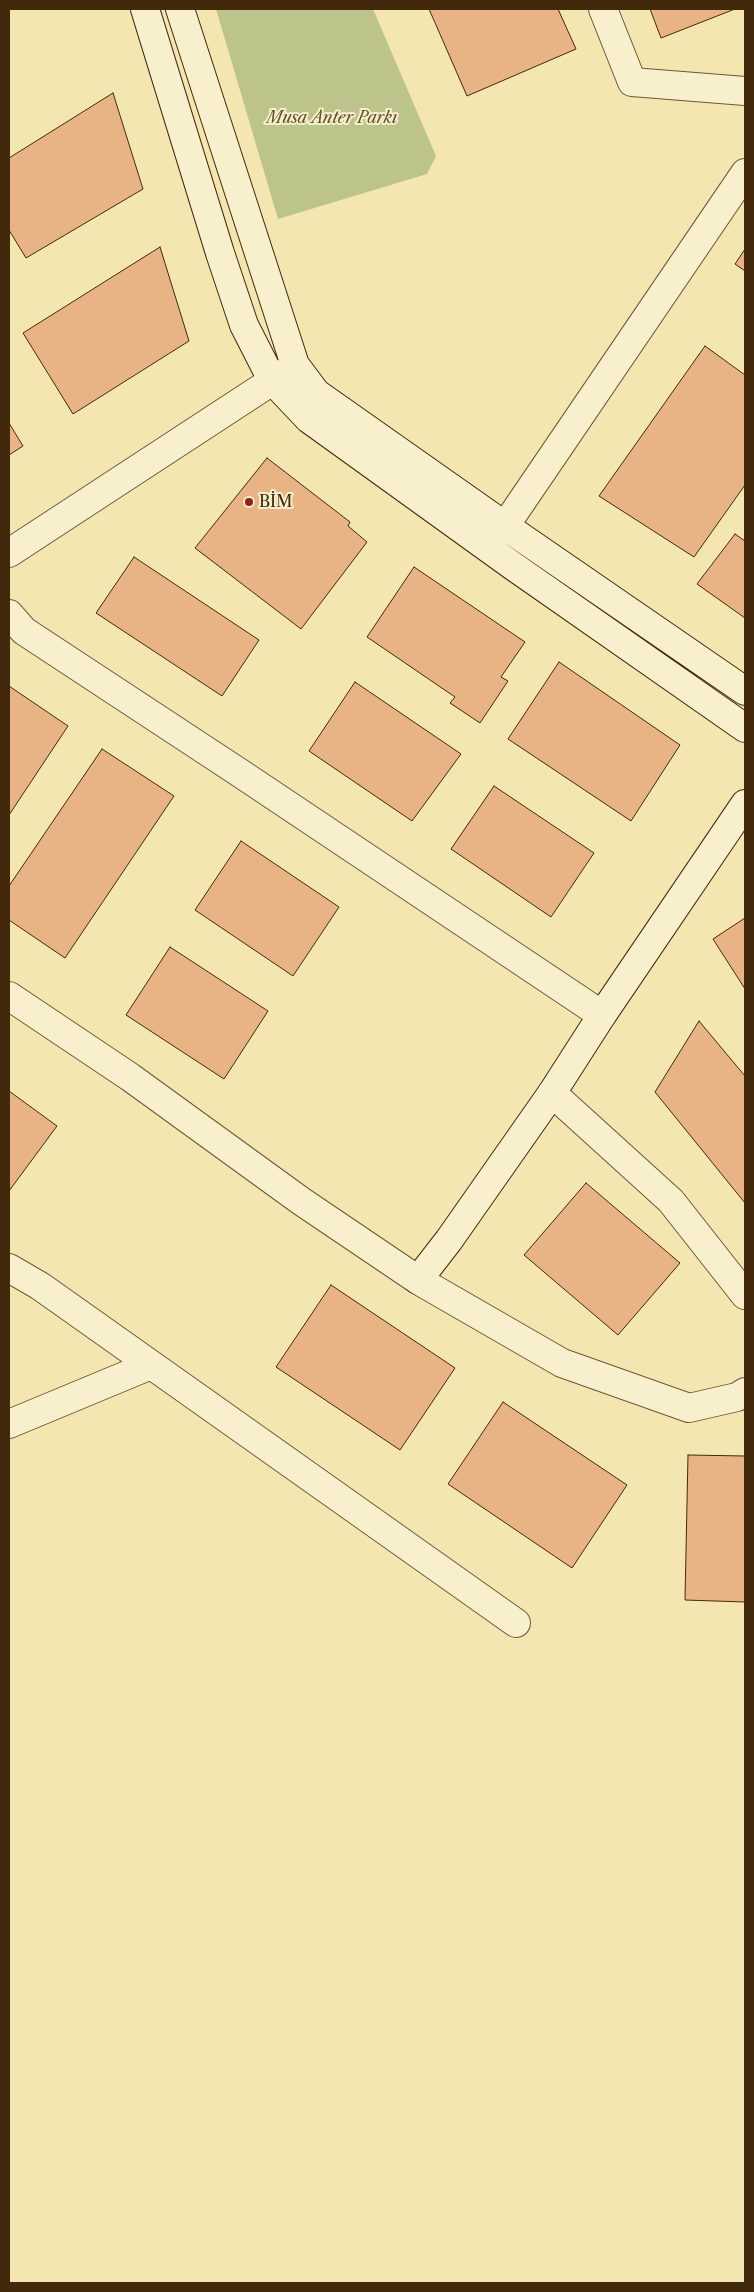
<!DOCTYPE html>
<meta charset="utf-8">
<style>
body{margin:0}
#map{position:relative;width:754px;height:2292px;overflow:hidden;background:#f4e6b1;font-family:"Libre Caslon Text",serif}
canvas{display:block}
.frame{position:absolute;inset:0;border:10px solid #42290b;pointer-events:none}
</style>
<div id="map">
<canvas width="754" height="2292"></canvas>
<div class="frame"></div>
</div>
<script>
const c = document.querySelector('canvas').getContext('2d');
c.lineJoin = 'round';
function fill(path, color) { c.fillStyle = color; c.fill(path, 'evenodd'); }
const shape = rows => new Path2D(rows.map(r => 'M' + r).join(''));
function strokePath(path, color, width, dash) { c.strokeStyle = color; c.lineWidth = width; c.lineCap = dash ? 'butt' : 'round'; c.setLineDash(dash || []); c.stroke(path); }
function label(font, color, halo, rows, align = 'center') {
  c.font = font + ' "Libre Caslon Text",serif'; c.lineWidth = 4; c.setLineDash([]); c.textBaseline = 'middle'; c.strokeStyle = halo; c.fillStyle = color; for (const [text, x, y, turn = 0] of rows) {
    c.save(); c.translate(x, y); c.rotate((+turn || 0) * Math.PI / 180); c.textAlign = isNaN(turn) ? turn : align; if (halo) c.strokeText(text, 0, 0); c.fillText(text, 0, 0); c.restore();
  }
}
fill(shape([
 [216,9,373,9,436,156,427,174,278,219]
]), '#bcc48b');
const building = shape([
 [429,9,558,9,576,49,467,96,429,9],
 [650,9,735,9,661,38,650,9],
 [113,93,143,189,26,258,9,230,9,158,113,93],
 [160,247,189,341,73,414,23,333,160,247],
 [745,249,745,271,735,264,745,249],
 [705,346,745,375,745,485,694,557,599,496,705,346],
 [9,423,23,446,9,455,9,423],
 [267,458,350,522,348,526,367,542,301,629,195,548,267,458],
 [735,534,745,541,745,618,697,584,735,534],
 [134,557,259,640,222,696,96,613,134,557],
 [414,567,525,642,501,677,508,681,480,723,450,703,455,697,367,637,414,567],
 [559,662,680,745,631,821,508,739,559,662],
 [355,682,461,754,412,821,309,751,355,682],
 [9,686,68,726,9,815,9,686],
 [102,749,174,796,65,958,9,920,9,886,102,749],
 [494,786,594,853,551,917,451,849,494,786],
 [241,841,339,907,293,976,195,910,241,841],
 [745,918,745,989,713,939,745,918],
 [170,947,268,1011,224,1079,126,1015,170,947],
 [699,1021,745,1076,745,1203,655,1092,699,1021],
 [9,1091,57,1126,9,1191,9,1091],
 [586,1183,680,1263,618,1335,524,1255,586,1183],
 [331,1285,455,1368,400,1450,276,1367,331,1285],
 [503,1402,627,1485,572,1568,448,1484,503,1402],
 [688,1455,745,1456,745,1602,685,1600,688,1455]
]);
fill(building, '#e8b485');
strokePath(building, '#42290b', 1);
const street = shape([
 [603,9,632,82,745,91],
 [505,526,745,173],
 [9,553,292,368],
 [9,614,24,631,240,773,602,1015],
 [9,996,130,1077,301,1201,418,1280,562,1363,689,1408,737,1397,745,1392],
 [552,1093,671,1201,745,1295],
 [9,1268,40,1286,516,1623],
 [9,1424,151,1365]
]);
const secondary = shape([
 [145,9,220,253,244,325,272,380,309,419,513,566,745,728],
 [180,9,295,365,316,393,505,526,745,691],
 [418,1280,449,1240,552,1093,602,1015,745,804]
]);
strokePath(street, '#6e5834', 30);
strokePath(secondary, '#42290b', 30);
strokePath(street, '#f8efcc', 28);
strokePath(secondary, '#f8efcc', 28);
for (const [x, y, r, color] of [
 [249,502,5,"#8f2418"]
]) { const dot = new Path2D(); dot.arc(x, y, r, 0, 2 * Math.PI); c.fillStyle = color; c.fill(dot); strokePath(dot, '#f8efcc', 2); }
label('italic 16px', '#60502b', '#f8efcc', [
 ["Musa Anter Parkı",332,118]
]);
label('16px', '#42290b', '#f8efcc', [
 ["BİM",259,502]
], 'left');
</script>
